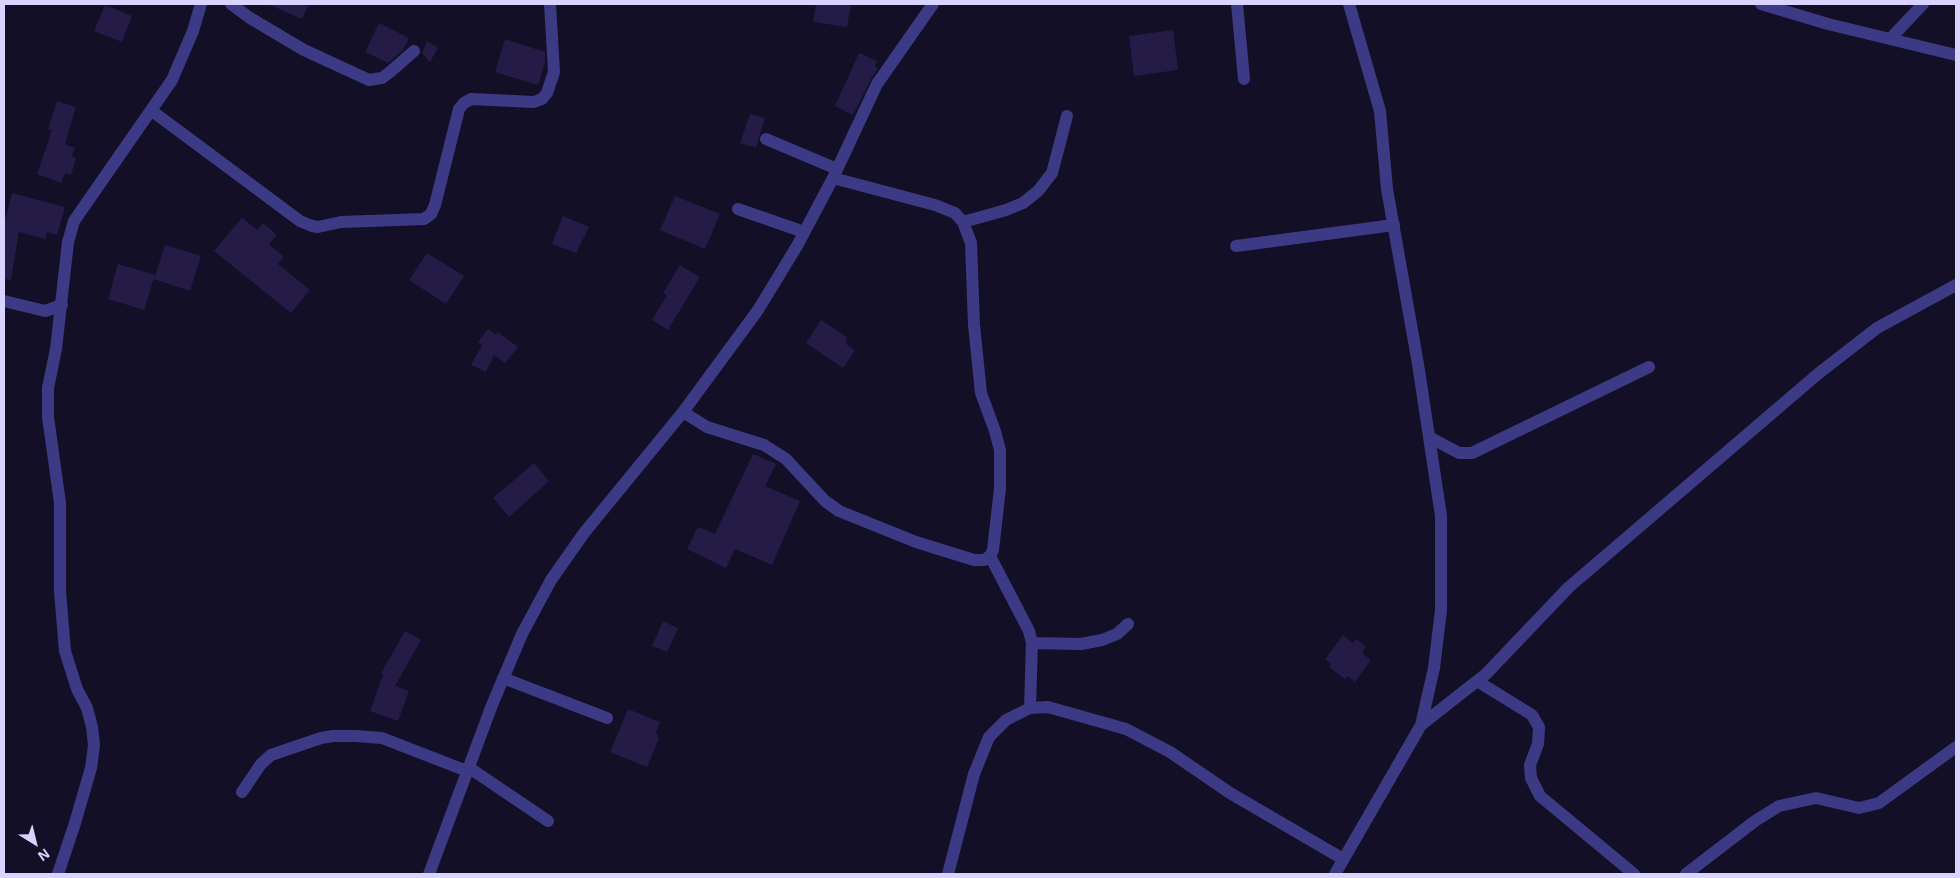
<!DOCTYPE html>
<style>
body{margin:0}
#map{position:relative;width:1960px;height:878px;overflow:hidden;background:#130f26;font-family:Arial,sans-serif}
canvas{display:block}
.frame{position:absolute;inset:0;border:5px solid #d9d4ff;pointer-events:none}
.north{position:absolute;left:10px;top:818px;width:50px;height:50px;-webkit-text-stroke:4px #130f26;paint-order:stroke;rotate:144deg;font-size:14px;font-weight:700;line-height:20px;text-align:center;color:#d9d4ff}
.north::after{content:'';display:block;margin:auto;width:18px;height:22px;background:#d9d4ff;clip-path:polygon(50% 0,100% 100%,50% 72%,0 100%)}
</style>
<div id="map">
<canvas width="1960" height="878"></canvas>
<div class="frame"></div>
<div class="north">N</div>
</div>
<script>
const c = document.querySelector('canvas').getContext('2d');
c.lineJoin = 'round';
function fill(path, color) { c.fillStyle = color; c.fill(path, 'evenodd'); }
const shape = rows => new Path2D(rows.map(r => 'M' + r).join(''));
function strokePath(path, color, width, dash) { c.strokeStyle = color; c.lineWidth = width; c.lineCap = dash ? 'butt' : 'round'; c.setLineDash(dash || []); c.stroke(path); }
fill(shape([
 [268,4,309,4,302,19],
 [816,4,851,4,847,27,813,22],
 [105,5,132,16,122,42,94,31],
 [379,23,409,38,403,50,388,63,365,52],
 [1173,30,1178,70,1134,76,1129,36],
 [505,39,545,52,545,63,538,85,495,72],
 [427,41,438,48,430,62,422,53],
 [859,53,877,61,875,66,878,68,870,81,853,115,835,106],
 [57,101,76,107,65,144,75,148,72,156,76,158,71,175,65,173,61,183,37,174,52,130,48,129],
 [750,114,765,118,756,148,740,143],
 [12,193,65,207,57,235,47,232,45,239,19,232,11,280,4,279,4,224],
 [675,196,720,214,705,249,660,230],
 [563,216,589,227,576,253,552,244],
 [242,218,257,230,263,223,277,235,269,244,284,257,278,264,310,290,291,313,214,251],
 [165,245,201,256,190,291,154,279],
 [427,253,464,276,446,304,409,280],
 [118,264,155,275,144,310,108,299],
 [680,265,700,277,668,330,652,320,667,295,663,293],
 [821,320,847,337,846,344,855,350,843,368,806,343],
 [488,329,496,335,498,332,518,347,505,363,494,355,486,372,471,365,482,345,478,342],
 [753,454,776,464,765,486,800,501,772,565,735,549,726,568,687,549,698,527,715,534],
 [534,463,549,481,509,517,493,498],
 [663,621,678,628,667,652,652,646],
 [405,631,421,640,395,686,409,691,398,721,370,711,383,674,381,673],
 [1343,635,1353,643,1356,639,1366,647,1362,653,1371,660,1355,682,1348,676,1345,679,1329,667,1331,664,1325,659],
 [628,709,660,722,656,733,659,739,647,767,610,752]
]), '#241b47');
strokePath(shape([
 [231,4,250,18,304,50,369,80,382,78,390,72,414,51],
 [1237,4,1244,79],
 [1761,4,1828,24,1956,55],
 [1890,39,1923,4],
 [152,111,300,221,312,226,318,227,341,222,424,219,431,214,435,205,459,109,464,103,471,99,534,102,542,99,547,93,554,72,550,4],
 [766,139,837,169],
 [738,209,804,232],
 [963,222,1006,210,1023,203,1038,191,1052,173,1067,116],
 [1236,246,1394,225],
 [4,301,45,311,62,305],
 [683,412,707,427,764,445,786,459,825,501,839,511,916,542,974,560,984,560,990,556,993,550,1000,488,1000,450,995,431,981,393,974,325,971,243,963,222,955,213,935,205,833,178],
 [1429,437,1459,453,1472,453,1649,367],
 [990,556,1029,631,1032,643,1030,708],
 [1032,643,1081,644,1102,640,1117,634,1128,624],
 [503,678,607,718],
 [1477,681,1532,715,1539,727,1538,744,1530,765,1531,778,1540,796,1634,874],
 [1421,725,1486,674,1569,587,1819,373,1877,328,1956,285],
 [468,767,548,821],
 [242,792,261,764,271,755,321,738,333,736,356,736,382,738,467,771],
 [58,874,75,823,91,768,94,745,92,727,87,708,77,689,65,651,60,591,60,503,48,417,48,388,56,349,68,242,74,221,172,80,193,31,201,4],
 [429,874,492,705,522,634,551,580,584,533,683,412,758,310,797,246,833,178,877,84,933,4],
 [948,874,974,774,989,737,1006,720,1030,708,1048,707,1126,729,1170,752,1230,793,1343,859],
 [1335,874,1421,725,1434,668,1441,610,1441,516,1418,364,1387,189,1380,111,1349,4],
 [1686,874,1755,821,1779,806,1816,798,1859,808,1879,803,1956,747]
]), '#3d3a85', 12);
</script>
